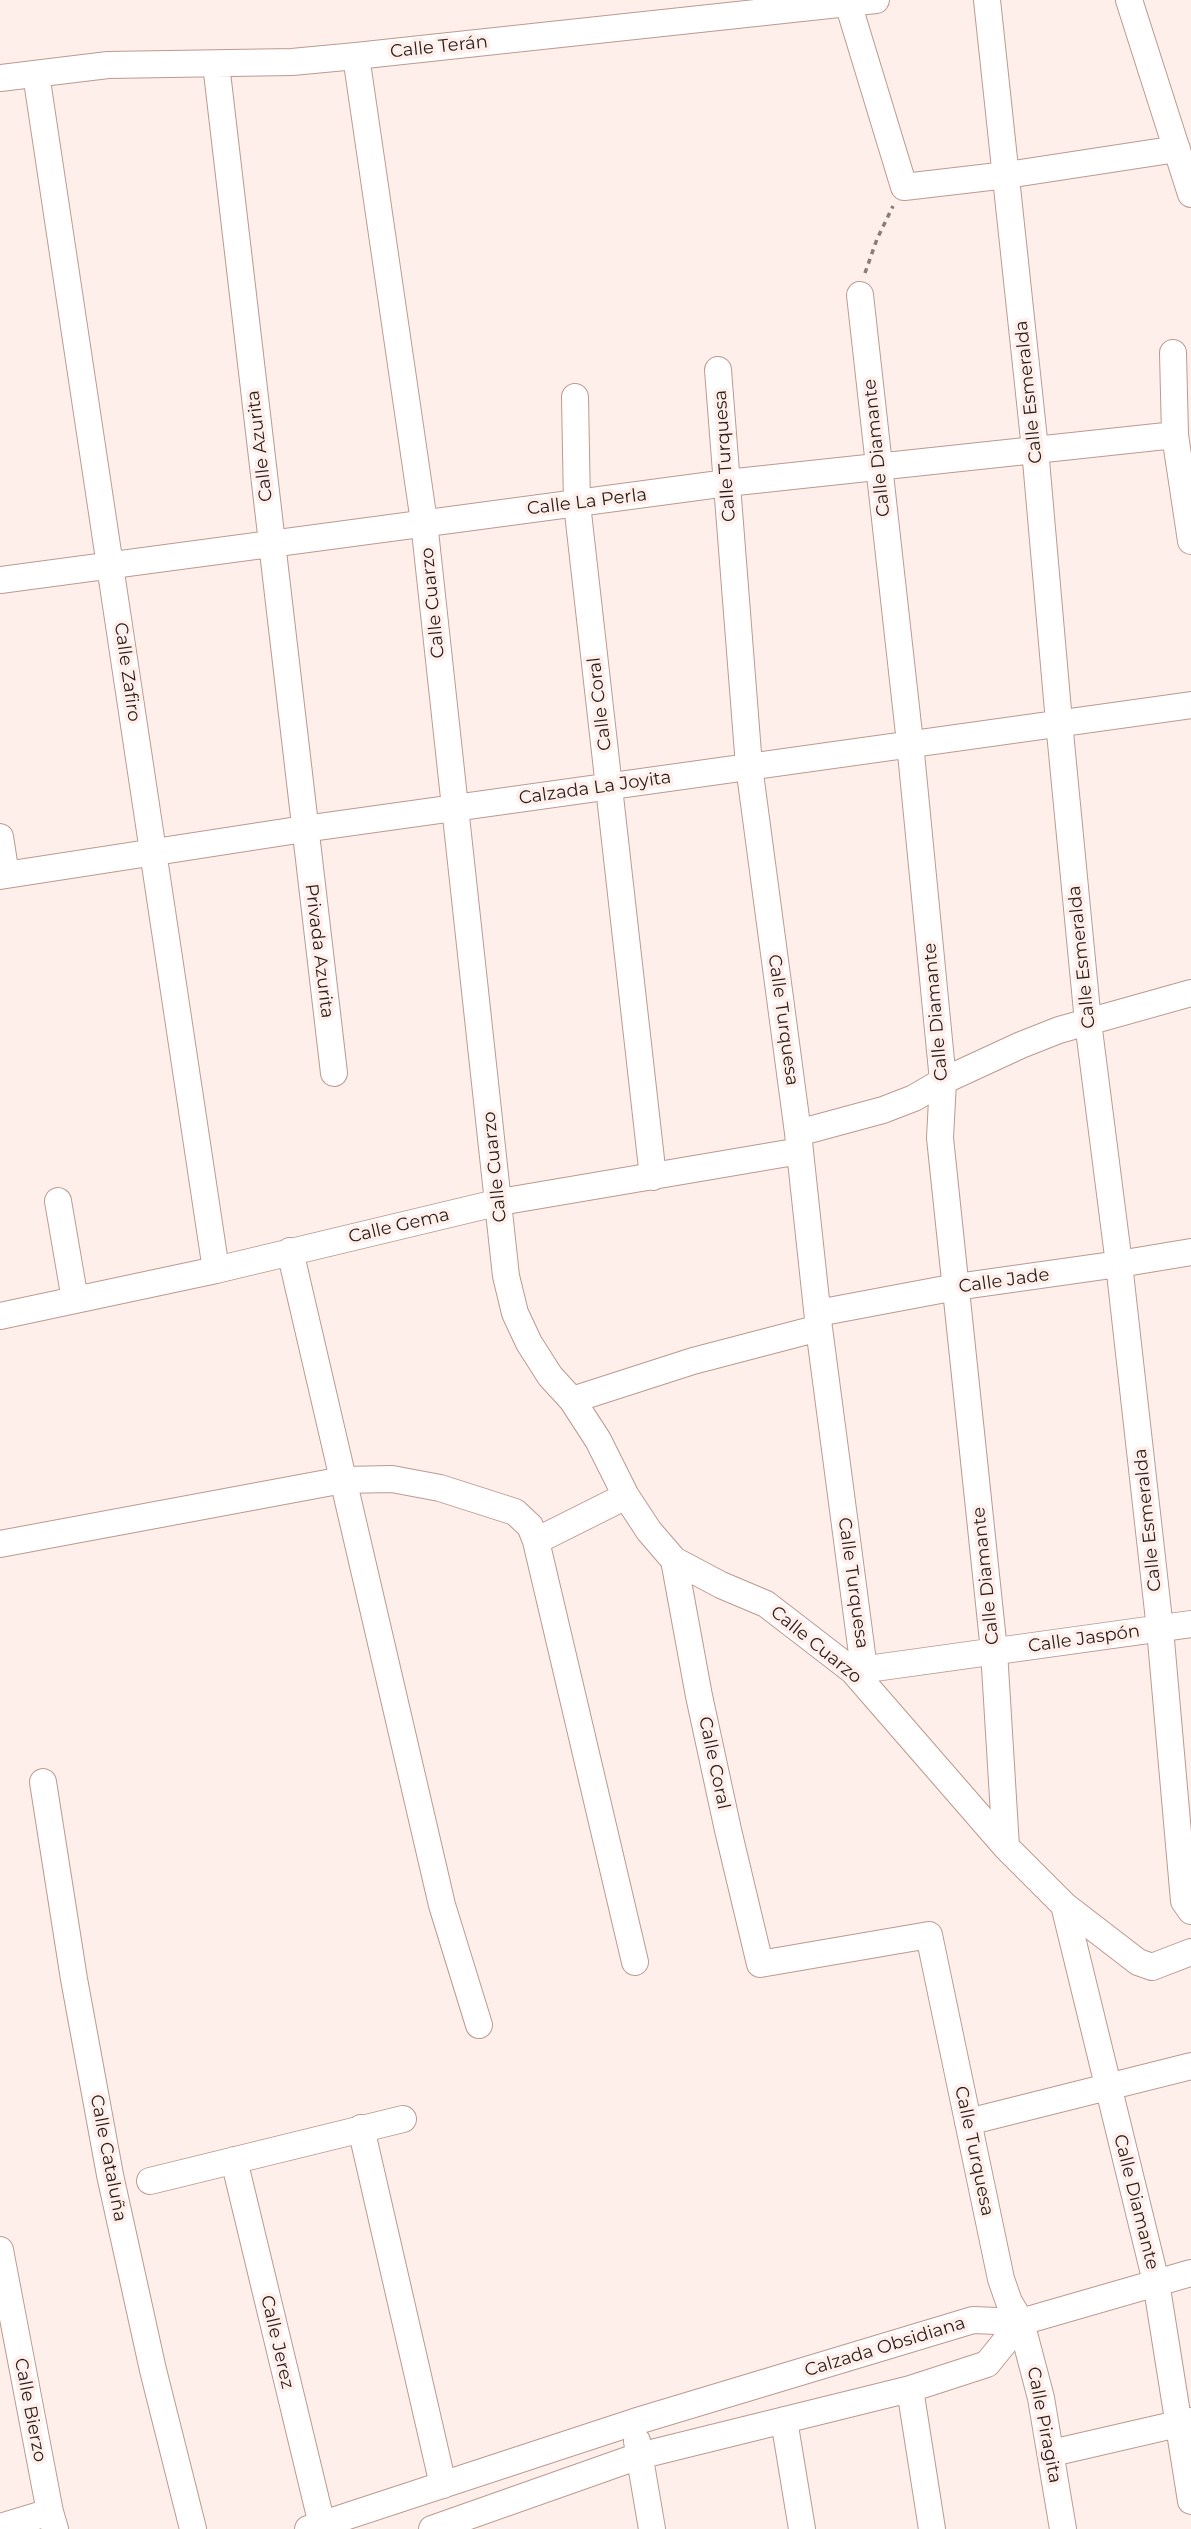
<!DOCTYPE html>
<meta charset="utf-8">
<style>
body{margin:0}
canvas{display:block;background:#feefeb}
</style>
<canvas width="1191" height="2529"></canvas>
<script>
const c = document.querySelector('canvas').getContext('2d');
c.lineJoin = 'round';
const shape = rows => new Path2D(rows.map(r => 'M' + r).join(''));
function strokePath(path, color, width, dash) { c.strokeStyle = color; c.lineWidth = width; c.lineCap = dash ? 'butt' : 'round'; c.setLineDash(dash || []); c.stroke(path); }
function label(font, color, halo, rows, align = 'center') {
  c.font = font + ' Montserrat,sans-serif'; c.lineWidth = 7; c.setLineDash([]); c.textBaseline = 'middle'; c.strokeStyle = halo; c.fillStyle = color; for (const [text, x, y, turn = 0] of rows) {
    c.save(); c.translate(x, y); c.rotate((+turn || 0) * Math.PI / 180); c.textAlign = isNaN(turn) ? turn : align; if (halo) c.strokeText(text, 0, 0); c.fillText(text, 0, 0); c.restore();
  }
}
const minor = shape([
 [987,0,1035,449,1059,722,1088,1022,1119,1264,1160,1629,1184,1901,1191,1911],
 [1129,0,1191,194],
 [848,3,904,187,1007,175,1177,149],
 [356,56,424,522,506,1276,515,1313,529,1343,550,1376,572,1400,598,1440,626,1496,649,1531,674,1560,721,1585,766,1604,853,1671,1006,1847,1064,1905,1138,1962,1152,1967,1191,1952],
 [216,64,334,1073],
 [36,74,216,1270],
 [0,78,108,65,292,62,356,56,876,0],
 [860,295,910,743,943,1081,940,1138,994,1651,1006,1847],
 [1173,353,1175,435,1191,541],
 [718,370,749,766,798,1133,819,1328,864,1669],
 [575,397,577,504,653,1177],
 [0,580,727,483,1175,435],
 [0,837,6,875],
 [0,876,304,829,1191,705],
 [798,1133,883,1110,914,1098,943,1081,1021,1045,1059,1030,1191,993],
 [58,1201,75,1300],
 [290,1251,442,1905,479,2025],
 [818,1313,956,1287,1119,1264,1191,1252],
 [0,1316,216,1270,500,1202,800,1151],
 [572,1400,693,1361,819,1328],
 [536,1541,626,1496],
 [0,1544,343,1480,392,1479,440,1488,515,1512,530,1526,536,1541,635,1962],
 [674,1560,699,1696,728,1830,760,1964,929,1935,1001,2279,1009,2302,1021,2322,1041,2398,1063,2529],
 [853,1671,1191,1624],
 [43,1782,74,1979,110,2175,153,2370,193,2529],
 [1064,1905,1156,2282,1191,2501],
 [968,2122,1191,2066],
 [361,2128,443,2485],
 [234,2160,323,2529],
 [150,2181,403,2119],
 [0,2250,50,2512,55,2529],
 [910,2389,932,2529],
 [784,2420,802,2529],
 [637,2441,652,2529],
 [1052,2453,1191,2421],
 [0,2527,50,2512],
 [308,2529,634,2422,973,2320,1021,2322,1191,2273],
 [432,2529,639,2456,910,2389,987,2364,1021,2322]
]);
strokePath(minor, '#bd9990', 28);
strokePath(shape([
 [865,273,877,239,893,206]
]), '#8a7c78', 3.5, [5, 5]);
strokePath(minor, '#fff', 26);
label('18px', '#2a1d19', '#feefeb', [
 ["Calle Terán",439,47,-6],
 ["Calle Esmeralda",1029,392,-96],
 ["Calle Azurita",260,446,-97],
 ["Calle Diamante",877,448,-96],
 ["Calle Turquesa",725,456,-94],
 ["Calle La Perla",587,502,-7],
 ["Calle Cuarzo",433,603,-96],
 ["Calle Zafiro",127,672,82],
 ["Calle Coral",600,704,-97],
 ["Calzada La Joyita",595,788,-8],
 ["Privada Azurita",319,951,83],
 ["Calle Esmeralda",1082,957,-96],
 ["Calle Diamante",936,1012,-95],
 ["Calle Turquesa",783,1020,82],
 ["Calle Cuarzo",495,1167,-96],
 ["Calle Gema",399,1226,-13],
 ["Calle Jade",1004,1281,-8],
 ["Calle Esmeralda",1148,1520,-96],
 ["Calle Diamante",986,1576,-96],
 ["Calle Turquesa",853,1583,82],
 ["Calle Jaspón",1084,1639,-8],
 ["Calle Cuarzo",816,1645,39],
 ["Calle Coral",714,1763,78],
 ["Calle Turquesa",974,2151,78],
 ["Calle Cataluña",108,2158,79],
 ["Calle Diamante",1136,2202,76],
 ["Calle Jerez",277,2342,77],
 ["Calzada Obsidiana",885,2347,-17],
 ["Calle Bierzo",30,2410,79],
 ["Calle Piragita",1044,2425,79]
]);
</script>
